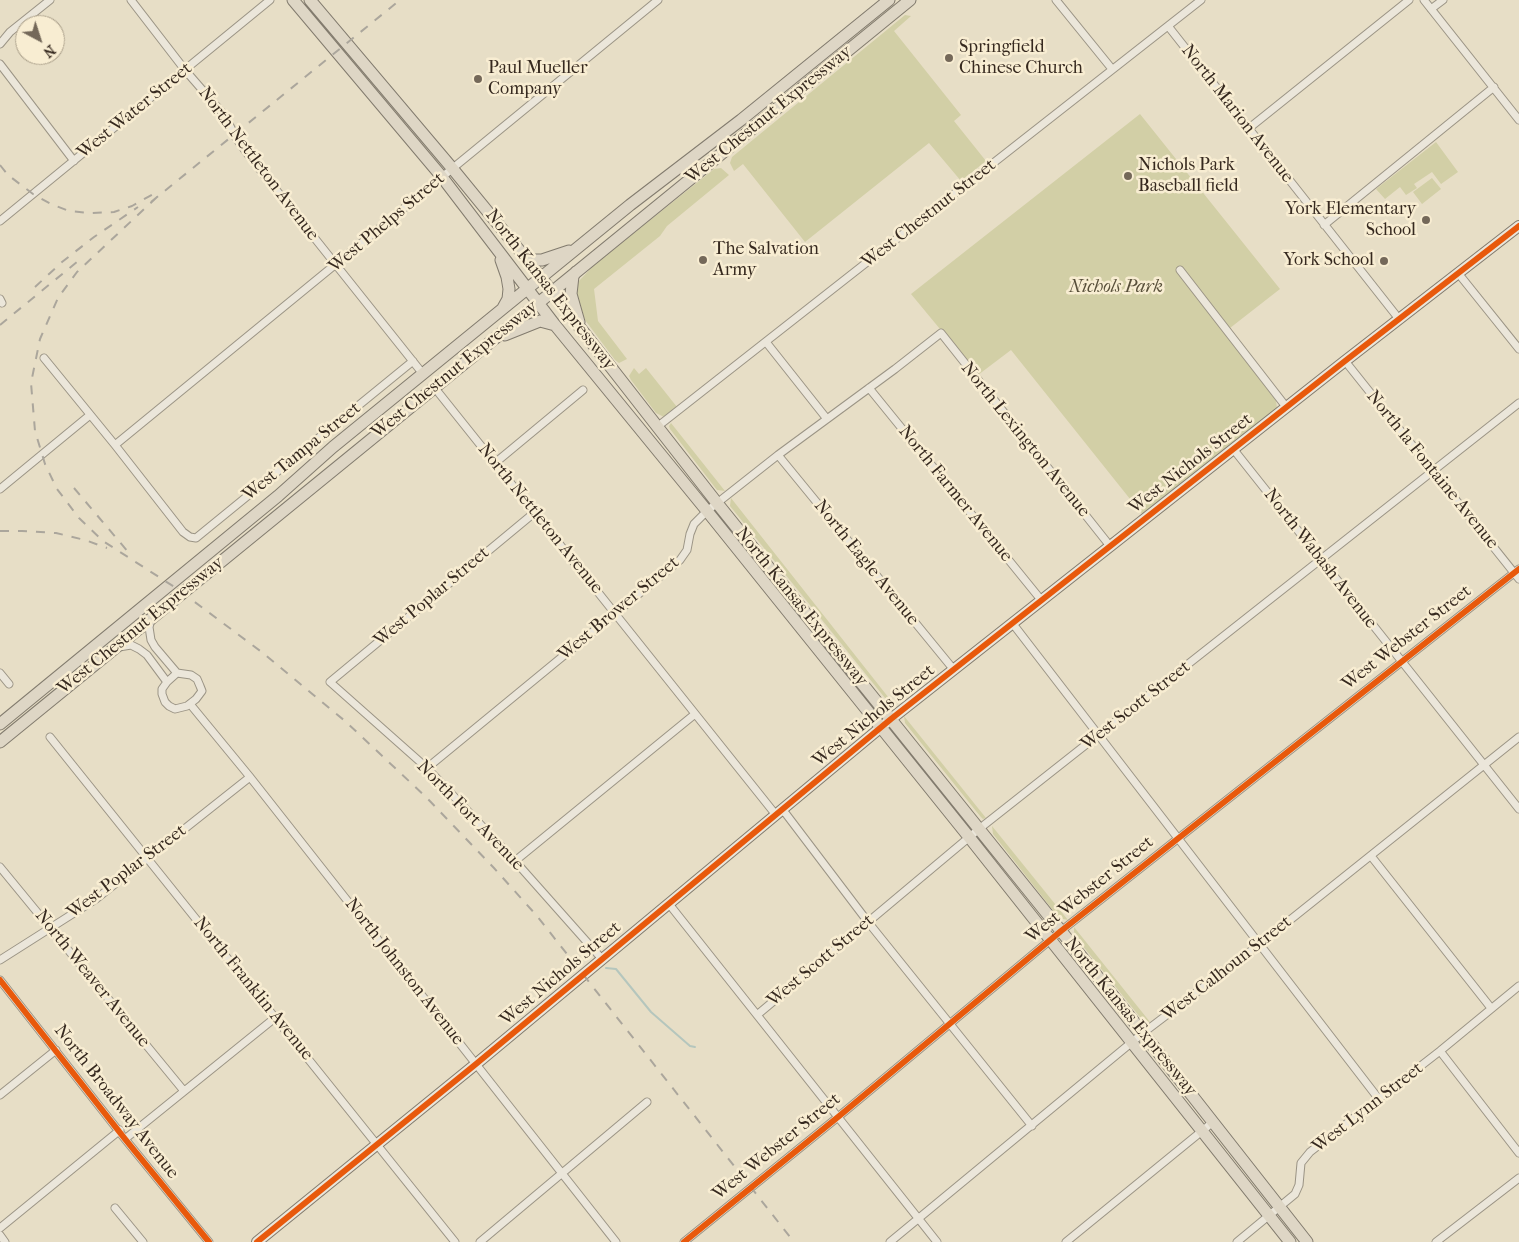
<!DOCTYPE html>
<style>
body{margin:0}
#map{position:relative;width:1519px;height:1242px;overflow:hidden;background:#e7dec6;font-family:"IM FELL French Canon",serif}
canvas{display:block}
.north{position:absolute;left:15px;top:15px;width:50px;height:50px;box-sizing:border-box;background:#f8edd2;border:1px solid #aa9f8a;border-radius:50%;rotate:140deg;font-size:14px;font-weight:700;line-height:20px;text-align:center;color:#36291f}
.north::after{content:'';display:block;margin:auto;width:18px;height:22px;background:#746859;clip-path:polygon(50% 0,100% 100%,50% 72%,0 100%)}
</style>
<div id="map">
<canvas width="1519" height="1242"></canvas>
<div class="north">N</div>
</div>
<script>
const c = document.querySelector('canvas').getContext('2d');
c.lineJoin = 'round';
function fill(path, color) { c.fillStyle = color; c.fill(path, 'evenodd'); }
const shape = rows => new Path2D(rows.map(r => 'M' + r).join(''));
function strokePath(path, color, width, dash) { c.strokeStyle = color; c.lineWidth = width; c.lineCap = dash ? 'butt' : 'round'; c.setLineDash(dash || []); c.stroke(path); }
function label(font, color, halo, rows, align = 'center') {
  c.font = font + ' "IM FELL French Canon",serif'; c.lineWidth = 5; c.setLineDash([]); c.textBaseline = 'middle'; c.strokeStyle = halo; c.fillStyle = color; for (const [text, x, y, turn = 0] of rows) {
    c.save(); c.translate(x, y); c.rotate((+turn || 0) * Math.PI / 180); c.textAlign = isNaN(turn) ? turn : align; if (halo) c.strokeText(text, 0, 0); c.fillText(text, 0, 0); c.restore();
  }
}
fill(shape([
 [905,15,911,16,894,31,961,115,954,121,986,161,961,181,929,143,805,242,743,164,734,171,730,163,732,157],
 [1140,114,1280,289,1230,328,1281,396,1276,401,1277,408,1142,514,1011,350,978,375,911,294],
 [1436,142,1458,172,1441,184,1432,172,1414,184,1417,188,1406,195,1400,187,1385,199,1376,189],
 [721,168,729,175,667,226,660,236,594,289,598,321,627,359,619,363,615,360,585,320,576,291,578,282,593,266,714,169],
 [1432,178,1441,189,1422,204,1413,192],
 [634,368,639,374,646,368,677,407,664,417,656,413,631,380,629,376],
 [671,423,725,491,717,490,670,429,669,426],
 [731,498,896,707,892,706,889,703,730,506],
 [904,716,986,818,983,819,980,816,905,723],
 [992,826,1068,920,1059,918,993,834],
 [1074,927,1150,1022,1143,1021,1074,935]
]), '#d2cfa6');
strokePath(shape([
 [606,968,616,969,651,1012,690,1046,695,1047]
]), '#b5c6bd', 2);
const street = shape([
 [131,0,185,70,225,116,236,138,246,152,423,374],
 [1056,0,1112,69],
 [1424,0,1519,120],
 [1431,9,1443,0],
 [1168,26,1399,319],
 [0,44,10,32,50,0],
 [0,64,74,161],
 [1248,129,1409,0],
 [0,221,270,0],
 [1324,225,1494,87],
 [1180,270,1287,408],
 [1458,273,1519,349],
 [0,299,2,303],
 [766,342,827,419],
 [44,358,115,445,183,532,190,537,196,538,413,361],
 [1345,361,1519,579],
 [434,387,776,815],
 [869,388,1042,601],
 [657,427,1201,0],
 [115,445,658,0],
 [1234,450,1519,809],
 [778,455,954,670],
 [495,463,583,390],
 [0,489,90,415],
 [534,513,330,682,427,768,515,861,602,959],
 [151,620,149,627,151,640,155,647,177,673,191,675,197,679,200,686,202,691,196,699,187,706,175,709,169,706,165,702,162,694,162,689,167,682,177,673],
 [1013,624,1378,1098],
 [119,647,131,645,139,649,147,655,167,682],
 [0,673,9,684],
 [190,704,250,777,616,1242],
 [50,737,455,1242],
 [427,768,680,560,687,550,690,534,694,524,707,511,778,455,895,369,941,333,1110,546],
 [783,810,868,922,1032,1126],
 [1371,856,1491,1008],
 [515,861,695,714],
 [0,867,184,1091],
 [669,904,937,1242],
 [0,960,96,899,250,777],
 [0,980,125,1139,209,1242],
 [757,1015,979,829,1519,403],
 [1440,1051,1519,1153],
 [0,1095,56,1050],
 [125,1139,276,1017],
 [115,1208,143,1242],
 [0,1228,120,1130],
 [0,1235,5,1242],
 [480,1242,647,1102],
 [684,1242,838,1117,1061,931,1519,569],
 [890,1242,1143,1033,1260,944,1519,737],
 [1066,1242,1213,1122],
 [1237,1242,1295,1194,1299,1185,1301,1163,1310,1152,1440,1051,1519,986],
 [1436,1242,1519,1178]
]);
const secondary = shape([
 [257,1242,476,1064,891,719,1345,361,1519,226]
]);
const primary = shape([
 [293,0,442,177,555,325,707,511,969,837,1290,1242],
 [310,0,452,168,524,256,717,503,1143,1033,1307,1242],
 [524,256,531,260,542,260,569,251],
 [501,260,507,277,509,289,508,299,503,308],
 [576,272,573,276,571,294,579,322],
 [505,335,540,321,555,325],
 [0,724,278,496,333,447,630,205,741,120,889,0],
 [0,742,910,0]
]);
strokePath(street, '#9b9485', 9);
strokePath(secondary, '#827b6e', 12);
strokePath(primary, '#827b6e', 13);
strokePath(street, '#ebe6da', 7);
strokePath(secondary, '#ebe6da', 10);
strokePath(primary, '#ded6c5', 11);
strokePath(shape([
 [0,165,8,175,33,194,51,204,69,211,90,213,114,212,132,206,155,193],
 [157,197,77,272,58,298,40,339,31,383,35,431,45,464,57,489,79,518,103,541,176,588,263,653,345,721,427,798,494,868,537,916,794,1242],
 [151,202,400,0],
 [35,287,62,262,94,237,138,207],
 [0,325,83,257],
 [74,488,129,553],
 [0,531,22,531,56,533,85,540,107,548]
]), '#aba69c', 2, [9, 9]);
strokePath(shape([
 [0,980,125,1139,209,1242],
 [257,1242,476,1064,891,719,1345,361,1519,226],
 [684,1242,838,1117,1061,931,1519,569]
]), '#e8590c', 6);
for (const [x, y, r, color] of [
 [949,58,5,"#746859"],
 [478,79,5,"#746859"],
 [1128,176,5,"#746859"],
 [1426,220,5,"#746859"],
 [703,260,5,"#746859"],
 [1384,261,5,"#746859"]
]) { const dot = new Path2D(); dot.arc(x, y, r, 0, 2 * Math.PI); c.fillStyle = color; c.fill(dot); strokePath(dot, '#f8edd2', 2); }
label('18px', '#36291f', '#f8edd2', [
 ["Springfield",959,48],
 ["Chinese Church",959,69],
 ["Paul Mueller",488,69],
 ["Company",488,90],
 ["Nichols Park",1138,166],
 ["Baseball field",1138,187],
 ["York Elementary",1416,210,"right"],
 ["School",1416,231,"right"],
 ["The Salvation",713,250],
 ["Army",713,271],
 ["York School",1374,261,"right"]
], 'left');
label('18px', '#36291f', '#f8edd2', [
 ["West Water Street",135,111,-39],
 ["North Marion Avenue",1237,114,52],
 ["West Chestnut Expressway",769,115,-39],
 ["North Nettleton Avenue",258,164,53],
 ["West Chestnut Street",929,214,-38],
 ["West Phelps Street",387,223,-40],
 ["North Kansas Expressway",550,290,52],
 ["West Chestnut Expressway",455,370,-39],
 ["North Lexington Avenue",1025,440,51],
 ["West Tampa Street",302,452,-39],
 ["West Nichols Street",1191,464,-38],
 ["North la Fontaine Avenue",1432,470,51],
 ["North Farmer Avenue",955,494,51],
 ["North Nettleton Avenue",540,519,51],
 ["North Wabash Avenue",1320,559,52],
 ["North Eagle Avenue",866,563,51],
 ["West Poplar Street",432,597,-40],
 ["North Kansas Expressway",801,607,51],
 ["West Brower Street",619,609,-40],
 ["West Chestnut Expressway",141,626,-39],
 ["West Webster Street",1407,638,-38],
 ["West Scott Street",1136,706,-38],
 ["West Nichols Street",874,716,-39],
 ["North Fort Avenue",470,816,46],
 ["West Poplar Street",127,872,-37],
 ["West Webster Street",1090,890,-39],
 ["West Scott Street",821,961,-40],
 ["West Calhoun Street",1227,969,-38],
 ["North Johnston Avenue",404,972,52],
 ["West Nichols Street",561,974,-40],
 ["North Weaver Avenue",92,979,51],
 ["North Franklin Avenue",253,989,51],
 ["North Kansas Expressway",1130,1017,51],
 ["North Broadway Avenue",116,1102,52],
 ["West Lynn Street",1368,1108,-38],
 ["West Webster Street",777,1147,-39]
]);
label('italic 18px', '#584f3a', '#f8edd2', [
 ["Nichols Park",1116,288]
]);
</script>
